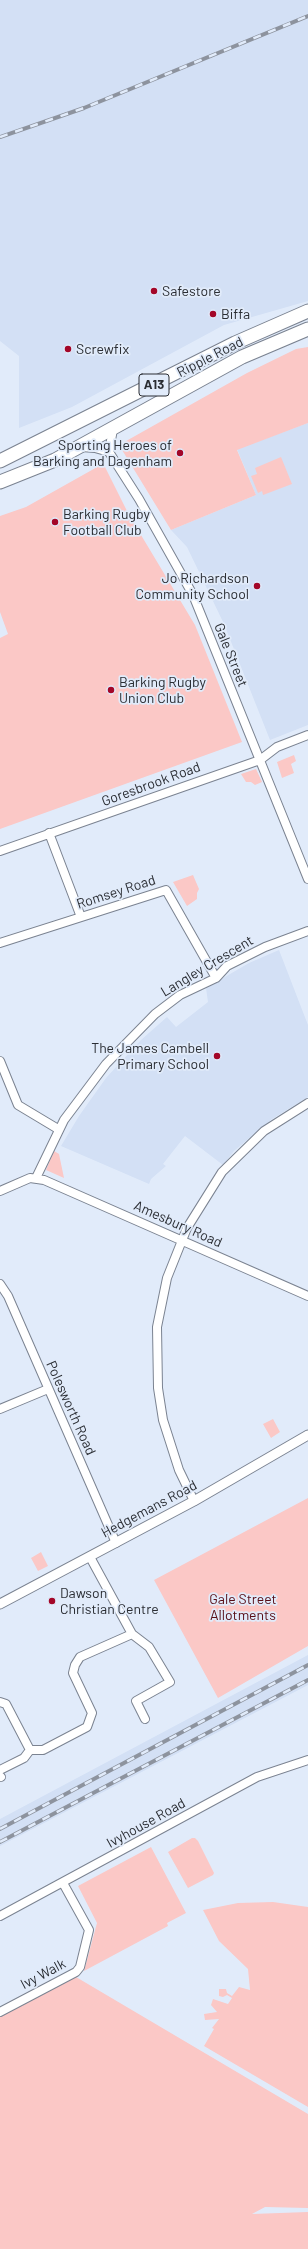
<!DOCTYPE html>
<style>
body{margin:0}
canvas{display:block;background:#e1ebfa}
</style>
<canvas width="308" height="2249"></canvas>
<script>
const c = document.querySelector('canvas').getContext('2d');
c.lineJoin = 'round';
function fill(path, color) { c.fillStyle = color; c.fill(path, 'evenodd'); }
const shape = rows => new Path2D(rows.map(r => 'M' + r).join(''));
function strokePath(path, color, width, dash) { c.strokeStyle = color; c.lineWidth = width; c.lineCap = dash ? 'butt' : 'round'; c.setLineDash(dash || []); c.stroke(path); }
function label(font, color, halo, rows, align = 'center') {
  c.font = font + ' Barlow,sans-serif'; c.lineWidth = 3.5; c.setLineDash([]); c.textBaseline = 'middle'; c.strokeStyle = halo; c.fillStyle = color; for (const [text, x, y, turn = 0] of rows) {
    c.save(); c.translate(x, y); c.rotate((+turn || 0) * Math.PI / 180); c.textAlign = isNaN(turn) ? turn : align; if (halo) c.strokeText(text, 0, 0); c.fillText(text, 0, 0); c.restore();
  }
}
fill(shape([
 [0,0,308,0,308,301,224,325,72,407,19,428,19,356,0,341],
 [308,423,308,725,270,740,224,624,187,547,171,530,256,495,237,449],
 [279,950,308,1025,308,1097,272,1119,234,1151,223,1165,185,1136,163,1164,166,1166,151,1179,149,1184,61,1146,79,1116,106,1078,141,1040,167,1017,176,1027,208,1002,206,988,249,963],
 [308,1655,308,1685,0,1846,0,1819]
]), '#d3e0f5');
fill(shape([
 [308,347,308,423,237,450,256,495,171,530,119,445,247,373,296,349],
 [281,457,292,484,263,495,262,491,258,493,251,476,257,474,255,468],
 [104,465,129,515,195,625,242,742,0,829,0,638,8,634,0,612,0,516,26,507,99,466],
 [294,755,296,761,291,764,294,773,282,778,277,762],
 [256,769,262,782,255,785,251,782,246,782,241,774],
 [193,875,199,889,197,893,197,899,187,906,173,882],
 [54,1151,59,1154,64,1178,46,1170],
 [273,1419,280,1432,271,1438,263,1424],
 [308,1498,308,1646,218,1698,154,1580],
 [41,1552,48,1566,38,1571,31,1558],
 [192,1838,195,1838,198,1841,214,1873,213,1875,188,1888,168,1852],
 [151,1847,186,1913,167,1923,168,1926,84,1971,97,1923,78,1886],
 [273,1902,308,1907,308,2107,204,2046,214,2029,212,2028,219,2019,205,2020,204,2014,217,2012,211,2005,213,1999,228,2004,232,1998,227,1995,223,1997,219,1996,219,1989,226,1989,227,1993,232,1996,239,1987,250,1990,248,1969,219,1941,203,1910,238,1903],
 [76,1977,308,2114,308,2208,265,2207,252,2214,308,2212,308,2249,0,2249,0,2017]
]), '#fbc8c6');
const minor = shape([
 [81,447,95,448,109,452,139,499,193,595,308,879],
 [109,452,113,429],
 [49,833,81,917],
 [0,851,260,760,277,747,308,735],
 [0,943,166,890,216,978],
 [0,1061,18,1105,58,1129],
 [36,1178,64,1120,106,1064,155,1014,180,995,216,978,227,966,265,947,308,931],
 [0,1191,30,1178,44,1180,308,1296],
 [0,1284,8,1296,116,1543],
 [0,1409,48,1389],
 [194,1501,179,1470,163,1420,158,1388,157,1327,167,1278,187,1228,222,1172,264,1131,308,1103],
 [132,1634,149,1647,170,1682,136,1701,145,1719],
 [0,1702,6,1704,30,1750,43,1750,87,1727,92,1713,73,1673,75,1665,80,1657,132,1634,90,1557],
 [0,1770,24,1758,30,1750],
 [0,1776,1,1777],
 [0,1916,257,1777,308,1760],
 [0,2012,76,1972,80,1967,89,1930,63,1883]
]);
const tertiary = shape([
 [0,1604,194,1501,308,1435]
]);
const trunk = shape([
 [0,461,235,343,308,311],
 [0,482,55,460,242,357,308,329]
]);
strokePath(minor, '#7b8391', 10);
strokePath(tertiary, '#7b8391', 11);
strokePath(trunk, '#7b8391', 15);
strokePath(minor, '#fff', 8);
strokePath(tertiary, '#fff', 9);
strokePath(trunk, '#fff', 13);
const rail = shape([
 [0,137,84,108,308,16],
 [0,1829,308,1665],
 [0,1842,308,1680]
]);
strokePath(rail, '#8d939e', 4);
strokePath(rail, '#e1ebfa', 2.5, [8]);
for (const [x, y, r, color] of [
 [154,291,4,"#a30628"],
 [213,314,4,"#a30628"],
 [68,349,4,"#a30628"],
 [180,453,4,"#a30628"],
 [55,522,4,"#a30628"],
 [257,586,4,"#a30628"],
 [111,690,4,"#a30628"],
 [217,1056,4,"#a30628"],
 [52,1601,4,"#a30628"]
]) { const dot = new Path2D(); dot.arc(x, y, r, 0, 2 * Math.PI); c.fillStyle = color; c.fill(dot); strokePath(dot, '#e1ebfa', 1.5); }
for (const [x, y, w] of [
 [154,385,30]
]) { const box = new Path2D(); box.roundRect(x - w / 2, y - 11, w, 22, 3); c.fillStyle = '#e1ebfa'; c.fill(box); strokePath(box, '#2a2d33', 1); }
label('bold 13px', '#2a2d33', null, [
 ["A13",154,385]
]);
label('14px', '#2a2d33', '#e1ebfa', [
 ["Safestore",162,291],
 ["Biffa",221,314],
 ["Screwfix",76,349],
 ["Sporting Heroes of",172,445,"right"],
 ["Barking and Dagenham",172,461,"right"],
 ["Barking Rugby",63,514],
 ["Football Club",63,530],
 ["Jo Richardson",249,578,"right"],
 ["Community School",249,594,"right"],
 ["Barking Rugby",119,682],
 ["Union Club",119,698],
 ["The James Cambell",209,1048,"right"],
 ["Primary School",209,1064,"right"],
 ["Dawson",60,1593],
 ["Christian Centre",60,1609]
], 'left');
label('14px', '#2a2d33', '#e1ebfa', [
 ["Ripple Road",210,357,-27],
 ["Gale Street",231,655,68],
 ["Goresbrook Road",151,784,-20],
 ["Romsey Road",116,892,-18],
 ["Langley Crescent",207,966,-31],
 ["Amesbury Road",178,1224,24],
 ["Polesworth Road",71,1408,66],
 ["Hedgemans Road",149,1509,-28],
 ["Ivyhouse Road",146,1823,-29],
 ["Ivy Walk",43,1974,-28]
]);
label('14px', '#580d16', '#e1ebfa', [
 ["Gale Street",243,1599],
 ["Allotments",243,1615]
]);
</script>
